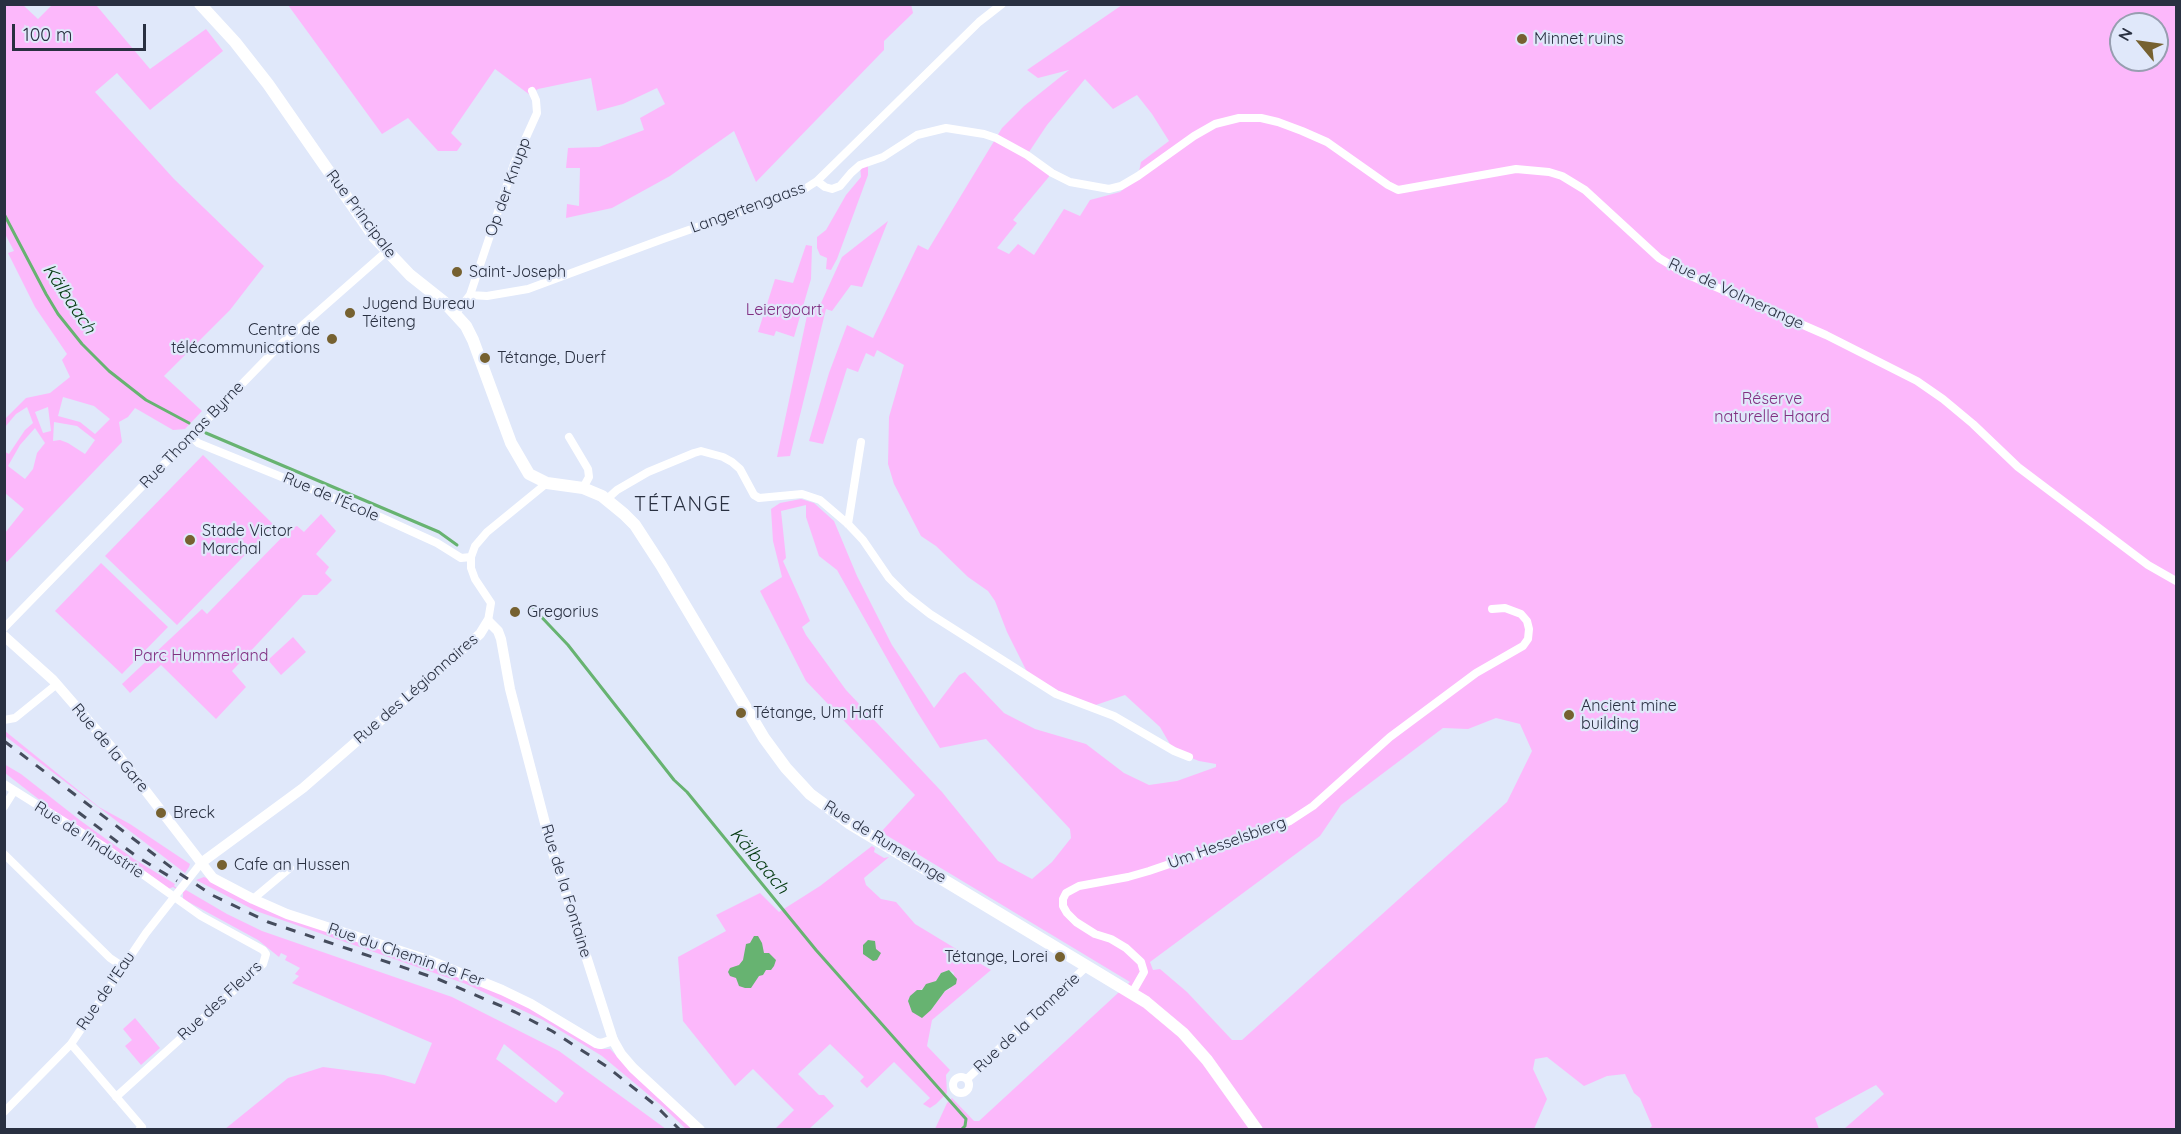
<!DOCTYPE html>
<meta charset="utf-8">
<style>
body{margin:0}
#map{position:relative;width:2181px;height:1134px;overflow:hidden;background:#e0e8fa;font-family:Quicksand,sans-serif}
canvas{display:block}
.frame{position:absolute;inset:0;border:6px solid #293041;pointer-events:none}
.north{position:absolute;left:2109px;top:12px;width:60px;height:60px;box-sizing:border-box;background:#e0e8fa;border:2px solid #979eb0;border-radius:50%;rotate:299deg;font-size:16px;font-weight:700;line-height:24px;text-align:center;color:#293041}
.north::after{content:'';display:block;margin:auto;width:21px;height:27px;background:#766130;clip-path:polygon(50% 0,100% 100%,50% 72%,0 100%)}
.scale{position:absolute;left:12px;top:24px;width:134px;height:27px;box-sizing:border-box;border:3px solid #293041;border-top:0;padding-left:8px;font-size:18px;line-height:21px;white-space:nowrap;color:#293041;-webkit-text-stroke:4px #e0e8fa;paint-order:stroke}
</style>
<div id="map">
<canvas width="2181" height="1134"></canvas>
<div class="frame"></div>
<div class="north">N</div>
<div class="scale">100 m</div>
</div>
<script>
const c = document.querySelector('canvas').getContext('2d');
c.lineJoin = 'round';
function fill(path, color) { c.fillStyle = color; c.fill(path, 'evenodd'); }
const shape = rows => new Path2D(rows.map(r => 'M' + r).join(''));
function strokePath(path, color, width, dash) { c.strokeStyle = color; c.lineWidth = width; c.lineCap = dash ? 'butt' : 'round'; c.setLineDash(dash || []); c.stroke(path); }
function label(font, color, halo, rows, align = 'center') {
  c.font = font + ' Quicksand,sans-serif'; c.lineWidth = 4.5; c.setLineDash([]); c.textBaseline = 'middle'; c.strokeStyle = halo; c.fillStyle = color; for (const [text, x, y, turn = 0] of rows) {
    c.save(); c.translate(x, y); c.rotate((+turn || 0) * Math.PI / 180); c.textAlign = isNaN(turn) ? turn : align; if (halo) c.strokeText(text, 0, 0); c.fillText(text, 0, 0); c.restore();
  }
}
fill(shape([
 [5,4,23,5,38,19,52,5,96,5,150,69,206,29,223,51,150,110,117,73,95,92,174,179,264,266,230,310,164,376,202,411,185,429,173,430,135,408,128,417,119,422,122,442,7,562,5,560,5,533,24,509,5,493,5,452,9,454,25,430,33,423,27,407,16,414,5,427,5,419,26,398,50,393,70,377,62,360,67,354,35,307,8,253,14,251,5,234],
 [63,397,94,406,110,419,95,434,80,422,58,416],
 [48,407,51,431,43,433,35,412],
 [54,422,77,426,95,440,85,454,68,443,60,440,53,441],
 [35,428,45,443,37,453,33,469,25,479,8,466,20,445],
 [911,4,913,13,884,41,884,50,756,182,734,131,670,176,612,208,566,218,567,204,579,206,580,168,566,168,568,148,599,147,644,130,640,118,665,104,657,88,623,104,597,111,591,78,538,89,530,95,495,69,451,133,462,144,457,151,438,151,408,118,382,134,288,5],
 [1122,5,2176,5,2176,1129,1844,1129,1884,1094,1876,1085,1815,1118,1819,1129,1649,1129,1652,1126,1640,1098,1634,1093,1625,1074,1607,1076,1584,1086,1547,1057,1535,1059,1533,1069,1547,1099,1534,1129,935,1129,947,1103,952,1098,974,1121,979,1121,1130,982,881,832,915,795,806,681,760,591,782,577,773,541,771,509,780,503,801,499,814,503,834,521,857,576,892,645,934,708,959,675,965,672,1004,713,1035,729,1086,744,1124,773,1149,785,1177,781,1216,767,1216,764,1199,761,1174,751,1160,727,1125,695,1090,707,1030,678,1007,632,995,601,988,591,968,577,936,546,921,536,894,484,888,464,889,417,904,365,877,350,874,357,866,353,858,372,847,368,823,444,809,441,829,373,847,325,873,338,918,245,928,250,1002,128,1024,106,1069,70,1038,78,1027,70],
 [2121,24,2157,24,2157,60,2121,60],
 [1085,79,1113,109,1137,95,1152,114,1169,141,1141,162,1138,176,1120,192,1090,200,1080,216,1064,209,1034,255,1018,244,1009,254,997,248,1017,223,1013,220,1052,173,1027,155,1047,125],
 [806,505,806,517,819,556,837,570,916,710,940,748,986,739,1070,829,1071,838,1052,862,1032,879,998,861,942,792,846,690,806,635,802,627,810,621,783,561,786,558,781,511],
 [1496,718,1520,724,1532,751,1507,802,1242,1040,1232,1040,1187,992,1160,969,1153,970,1150,962,1320,836,1341,805,1443,728,1468,729],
 [868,162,868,175,837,259,831,270,826,269,827,258,820,255,817,248,817,237,826,230,846,195,861,177,860,165],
 [888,221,862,287,851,285,832,311,826,309,790,456,777,457,808,311,821,303,842,257],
 [806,245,812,246,811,279,794,337,776,331,774,336,758,332,775,279,793,283],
 [203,455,274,525,177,625,105,556],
 [321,514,336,531,316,554,329,567,325,573,332,580,317,595,303,595,232,671,246,687,216,719,161,665,130,693,122,684,202,609,207,614,290,529,297,526,304,532],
 [101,563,168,627,122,674,55,611],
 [293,637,306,652,281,675,268,660],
 [5,731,99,807,130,824,190,864,189,867,185,873,5,736],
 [4,764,21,774,81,821,134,859,175,884,174,886,183,892,186,890,227,914,262,931,452,997,559,1051,666,1129,225,1129,288,1078,323,1067,384,1075,415,1084,432,1043,292,983,299,976,295,974,300,968,285,960,287,956,281,953,279,957,258,940,183,899,183,893,173,887,166,890,40,804,41,801,5,773],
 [504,1044,564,1093,556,1103,496,1059],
 [872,846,875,848,874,852,884,858,889,857,864,878,866,885,881,899,896,902,915,924,991,970,932,1020,927,1046,950,1070,946,1075,947,1093,936,1104,930,1108,923,1104,930,1098,894,1062,867,1088,860,1081,864,1077,830,1044,798,1074,819,1095,824,1095,834,1106,809,1129,774,1130,794,1110,753,1069,735,1086,683,1021,678,957,726,931,716,915,760,893,779,912,820,886],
 [949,970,954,973,950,989,945,991,931,1010,908,1001,910,996,936,981,941,973],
 [204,877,220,885,509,996,573,1032,598,1049,610,1049,636,1076,696,1129,686,1129,662,1106,602,1056,543,1020,466,984,256,911,196,880],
 [135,1018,160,1048,141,1065,125,1046,132,1040,123,1029]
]), '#fcb8fb');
fill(shape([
 [754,936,758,936,762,943,764,953,769,953,776,960,774,966,771,970,766,970,763,975,759,976,751,988,745,988,739,986,736,978,730,976,728,972,730,968,739,965,743,960,746,944,750,943],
 [868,940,875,941,876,949,881,953,877,960,873,961,863,954,863,945],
 [949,970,957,979,956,984,945,991,931,1010,922,1018,912,1012,908,1001,910,996,917,990,922,990,926,984,936,981,941,973]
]), '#67b371');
strokePath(shape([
 [4,214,46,294,58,314,82,344,109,371,146,400,189,423],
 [206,433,439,532,457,545],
 [531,606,568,645,674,780,687,792,816,950,966,1119,965,1126,961,1130]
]), '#67b371', 3);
strokePath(shape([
 [817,181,825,187,832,189,840,186,851,173,860,165,883,157,917,135,946,128,984,134,996,138,1027,155,1052,173,1070,182,1109,189,1121,186,1138,176,1194,136,1215,124,1239,118,1261,118,1278,122,1302,131,1327,142,1388,185,1398,190,1516,169,1549,172,1562,176,1585,190,1659,258,1684,273,1826,335,1917,381,1943,399,1973,424,2018,467,2148,565,2176,581],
 [470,295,487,296,528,289,663,239,803,190,817,181,979,22,1002,4],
 [456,313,470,295,514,164,537,113,536,100,532,91],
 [191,436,198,443,380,517,437,543,461,558,471,557],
 [569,437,588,469,589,477,583,488],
 [607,499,617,490,648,472,694,453,701,451,723,457,732,462,740,469,754,495,759,498,802,494,820,500,848,524,863,540,889,578,907,596,930,614,1056,694,1114,716,1174,751,1189,757],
 [848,524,861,442],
 [488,621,491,603,475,579,471,568,471,557,475,546,487,532,547,483],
 [4,628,279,346,387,251],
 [4,720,15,718,57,684],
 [4,784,103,846,201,916,263,950,266,954,263,964,116,1097],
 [4,807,14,791],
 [4,854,110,958,122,966],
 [253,899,290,868],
 [1132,993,1144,972,1141,962,1126,948,1111,939,1095,934,1076,922,1067,913,1063,906,1063,899,1066,893,1079,886,1128,877,1149,871,1266,831,1290,821,1313,806,1390,737,1476,673,1523,646,1528,639,1529,629,1527,621,1521,614,1505,608,1492,609],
 [71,1044,142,1127,139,1130],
 '953 1085a8 8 0 1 1 16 0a8 8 0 1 1-16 0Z',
 [967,1079,1087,966],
 [4,1112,71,1044,146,933,201,863]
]), '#fff', 8);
strokePath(shape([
 [201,863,303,788,480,634,488,621,498,631,501,639,510,689,552,850,613,1040]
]), '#fff', 10);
strokePath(shape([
 [4,636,53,680,118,755,213,878,253,899,287,914,428,960,502,990,531,1004,596,1043,601,1044,613,1040,621,1054,633,1068,700,1130]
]), '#fff', 10);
strokePath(shape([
 [200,4,235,42,268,84,375,238,410,275,444,302,466,326,473,340,511,443,529,474,547,483,583,488,602,496,624,514,635,525,661,565,764,738,786,768,810,794,849,823,1146,1002,1183,1033,1207,1060,1257,1130]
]), '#fff', 12);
strokePath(shape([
 [4,741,176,871,212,895,268,922,438,979,515,1012,552,1031,606,1066,654,1104,680,1130],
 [78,812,136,856,177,881]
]), '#454c5d', 3, [10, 10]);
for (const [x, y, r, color] of [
 [1522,39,6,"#766130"],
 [457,272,6,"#766130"],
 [350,313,6,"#766130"],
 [332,339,6,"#766130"],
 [485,358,6,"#766130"],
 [190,540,6,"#766130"],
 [515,612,6,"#766130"],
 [741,713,6,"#766130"],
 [1569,715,6,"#766130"],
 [161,813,6,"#766130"],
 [222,865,6,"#766130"],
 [1060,957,6,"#766130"]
]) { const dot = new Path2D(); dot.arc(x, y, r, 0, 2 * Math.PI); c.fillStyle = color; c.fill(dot); strokePath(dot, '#e0e8fa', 2); }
label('16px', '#293041', '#e0e8fa', [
 ["Minnet ruins",1534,39],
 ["Saint-Joseph",469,272],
 ["Jugend Bureau",362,304],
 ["Téiteng",362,322],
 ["Centre de",320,330,"right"],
 ["télécommunications",320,348,"right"],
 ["Tétange, Duerf",497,358],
 ["Stade Victor",202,531],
 ["Marchal",202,549],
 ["Gregorius",527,612],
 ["Ancient mine",1581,706],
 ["building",1581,724],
 ["Tétange, Um Haff",753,713],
 ["Breck",173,813],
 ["Cafe an Hussen",234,865],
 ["Tétange, Lorei",1048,957,"right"]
], 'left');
label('16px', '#293041', '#e0e8fa', [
 ["Op der Knupp",508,187,-70],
 ["Langertengaass",748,208,-20],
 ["Rue Principale",361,214,53],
 ["Rue de Volmerange",1736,294,25],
 ["Rue Thomas Byrne",192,435,-46],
 ["Rue de l'École",331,497,23],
 ["Rue des Légionnaires",416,689,-41],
 ["Rue de la Gare",110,748,50],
 ["Rue de l'Industrie",89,840,33],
 ["Rue de Rumelange",885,842,32],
 ["Um Hesselsbierg",1227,843,-20],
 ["Rue de la Fontaine",566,891,73],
 ["Rue du Chemin de Fer",406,955,19],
 ["Rue de l'Eau",106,991,-56],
 ["Rue des Fleurs",220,1001,-43],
 ["Rue de la Tannerie",1027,1023,-43]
]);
label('16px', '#813082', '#e0e8fa', [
 ["Leiergoart",784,310],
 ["Réserve",1772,399],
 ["naturelle Haard",1772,417],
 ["Parc Hummerland",201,656]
]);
label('italic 18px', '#00380d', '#e0e8fa', [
 ["Kälbaach",69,299,56],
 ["Kälbaach",759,861,50]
]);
c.letterSpacing = '1.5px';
label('20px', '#293041', '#e0e8fa', [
 ["TÉTANGE",683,505]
]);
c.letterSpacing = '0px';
</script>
